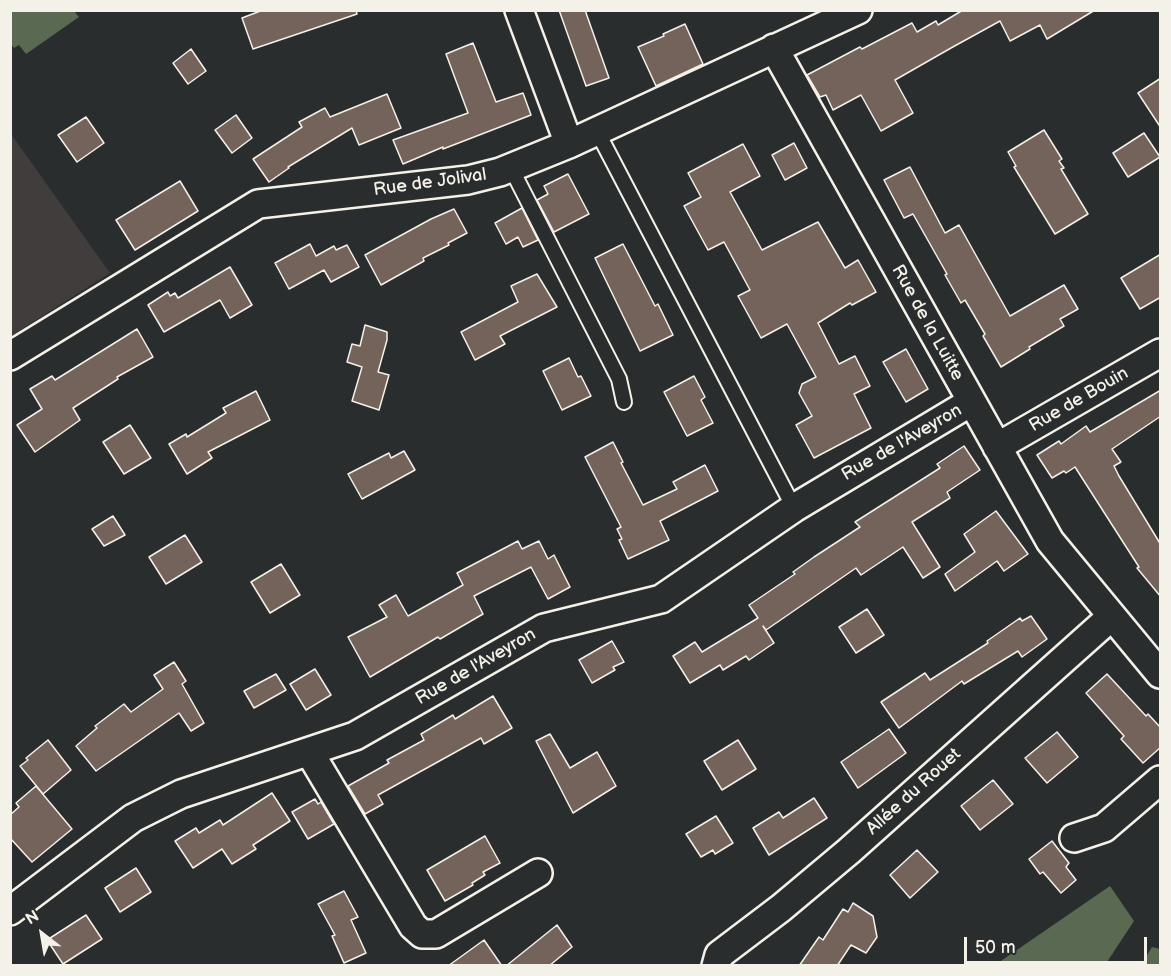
<!DOCTYPE html>
<meta charset="utf-8">
<style>
body{margin:0}
#map{position:relative;width:1171px;height:976px;overflow:hidden;background:#2a2d2e;font-family:"Balsamiq Sans",sans-serif}
canvas{display:block}
.frame{position:absolute;inset:0;border:12px solid #f4f1e8;pointer-events:none}
.north{position:absolute;left:12px;top:904px;width:60px;height:60px;-webkit-text-stroke:4px #2a2d2e;paint-order:stroke;rotate:329deg;font-size:16px;font-weight:700;line-height:24px;text-align:center;color:#f4f1e8}
.north::after{content:'';display:block;margin:auto;width:21px;height:27px;background:#f4f1e8;clip-path:polygon(50% 0,100% 100%,50% 72%,0 100%)}
.scale{position:absolute;left:964px;top:937px;width:183px;height:27px;box-sizing:border-box;border:3px solid #f4f1e8;border-top:0;padding-left:8px;font-size:18px;line-height:21px;white-space:nowrap;color:#f4f1e8;-webkit-text-stroke:4px #2a2d2e;paint-order:stroke}
</style>
<div id="map">
<canvas width="1171" height="976"></canvas>
<div class="frame"></div>
<div class="north">N</div>
<div class="scale">50 m</div>
</div>
<script>
const c = document.querySelector('canvas').getContext('2d');
c.lineJoin = 'round';
function fill(path, color) { c.fillStyle = color; c.fill(path, 'evenodd'); }
const shape = rows => new Path2D(rows.map(r => 'M' + r).join(''));
function strokePath(path, color, width, dash) { c.strokeStyle = color; c.lineWidth = width; c.lineCap = dash ? 'butt' : 'round'; c.setLineDash(dash || []); c.stroke(path); }
function label(font, color, halo, rows, align = 'center') {
  c.font = font + ' "Balsamiq Sans",sans-serif'; c.lineWidth = 6; c.setLineDash([]); c.textBaseline = 'middle'; c.strokeStyle = halo; c.fillStyle = color; for (const [text, x, y, turn = 0] of rows) {
    c.save(); c.translate(x, y); c.rotate((+turn || 0) * Math.PI / 180); c.textAlign = isNaN(turn) ? turn : align; if (halo) c.strokeText(text, 0, 0); c.fillText(text, 0, 0); c.restore();
  }
}
fill(shape([
 [11,134,110,273,11,336,10,336]
]), '#403d3c');
fill(shape([
 [10,11,74,11,79,17,26,54,19,45,14,48,11,44],
 [1110,886,1134,921,1105,965,995,965],
 [1152,947,1160,949,1160,965,1141,965]
]), '#5a6952');
const building = shape([
 [263,10,356,10,357,14,253,49,242,18,263,10],
 [559,10,585,10,609,78,586,86,559,10],
 [963,10,1095,10,1047,39,1040,25,1010,41,1000,21,951,48,895,80,913,113,881,131,861,95,833,110,826,95,820,97,807,75,860,47,862,49,912,23,917,32,936,21,938,25,963,10],
 [685,24,703,64,656,86,638,47,664,36,663,34,685,24],
 [473,43,496,102,523,93,531,115,443,149,443,147,403,164,393,140,468,113,446,54,473,43],
 [191,49,206,71,188,84,173,63,191,49],
 [1161,78,1161,128,1138,93,1161,78],
 [387,94,401,128,359,145,352,128,288,167,289,168,269,182,253,159,302,127,299,122,325,108,330,117,387,94],
 [236,115,252,138,232,153,215,130,236,115],
 [86,117,104,143,77,162,58,135,86,117],
 [1044,130,1062,159,1059,161,1064,168,1061,169,1088,214,1055,234,1014,167,1016,166,1008,152,1044,130],
 [1144,133,1160,157,1128,177,1113,153,1144,133],
 [794,143,807,168,785,180,772,155,794,143],
 [743,144,760,176,730,192,762,250,818,222,845,268,858,260,876,292,852,305,850,303,818,323,839,364,855,356,870,386,854,394,871,428,814,458,796,425,812,416,799,393,802,384,816,377,787,324,761,338,738,296,750,290,724,242,708,250,684,206,701,197,688,173,743,144],
 [910,167,945,233,959,225,1010,316,1064,285,1078,309,1060,319,1064,326,1029,347,1030,349,1001,367,983,336,985,334,965,300,961,303,945,275,947,274,913,214,904,218,884,180,910,167],
 [568,174,589,214,554,232,537,200,548,194,544,186,568,174],
 [180,181,198,211,135,250,116,220,180,181],
 [522,208,538,240,523,247,518,237,506,244,495,223,522,208],
 [454,209,467,233,448,243,449,245,423,258,424,261,381,285,365,255,431,219,454,209],
 [310,244,316,256,334,246,336,250,347,245,359,267,331,282,324,270,289,289,275,263,310,244],
 [623,244,655,306,658,304,673,335,640,351,595,258,623,244],
 [1161,254,1161,297,1140,309,1121,278,1161,254],
 [230,267,252,305,230,318,220,300,164,332,148,305,168,292,170,296,175,293,178,298,230,267],
 [537,274,557,307,500,336,505,344,475,360,461,332,518,302,511,286,537,274],
 [365,325,387,332,387,340,378,372,389,375,379,410,352,401,362,367,347,362,352,344,360,346,365,325],
 [137,329,153,357,117,377,118,379,73,408,80,420,35,452,17,425,42,409,30,389,52,376,55,380,137,329],
 [906,349,928,389,906,402,883,362,906,349],
 [569,358,578,377,581,376,591,396,562,410,543,371,569,358],
 [694,376,705,397,701,400,713,423,687,436,664,392,694,376],
 [1161,390,1161,416,1112,449,1121,462,1114,466,1119,476,1161,545,1161,597,1137,568,1139,567,1075,467,1066,473,1064,471,1052,478,1037,455,1059,441,1061,444,1086,426,1090,432,1161,390],
 [256,391,270,420,208,452,212,458,187,474,169,444,186,434,187,437,226,413,223,408,256,391],
 [130,425,151,458,124,474,103,442,130,425],
 [613,442,623,462,621,463,643,505,677,489,673,482,705,465,718,491,660,521,669,540,628,559,619,540,622,539,617,529,621,527,585,457,613,442],
 [964,446,980,470,947,492,950,498,912,522,940,567,923,578,903,547,861,575,856,568,766,630,763,626,774,643,749,660,746,656,723,670,720,665,690,683,673,656,695,642,702,652,758,618,749,605,795,574,793,572,814,557,860,527,855,522,940,468,937,464,964,446],
 [404,451,415,470,362,499,348,474,389,453,391,458,404,451],
 [996,511,1028,554,1004,571,997,561,955,591,945,574,975,552,964,534,996,511],
 [113,516,125,535,104,546,92,529,113,516],
 [185,535,202,562,166,584,149,557,185,535],
 [518,541,522,549,539,541,548,559,554,555,570,587,548,599,531,567,474,596,483,614,440,639,438,637,370,677,348,637,387,617,379,605,396,595,408,616,463,585,457,573,518,541],
 [281,564,300,595,270,613,251,582,281,564],
 [867,609,884,635,856,653,839,627,867,609],
 [1031,616,1047,639,1022,657,1018,651,964,684,962,681,899,728,881,702,925,673,930,680,988,643,987,641,1020,618,1022,621,1031,616],
 [612,641,624,662,613,667,615,670,592,683,579,660,612,641],
 [174,662,186,681,182,684,204,723,191,731,179,713,96,771,76,746,97,728,95,726,124,704,131,712,163,689,154,675,174,662],
 [315,669,331,695,306,710,290,684,315,669],
 [276,674,286,690,254,708,244,691,276,674],
 [1107,674,1146,716,1148,714,1161,728,1161,747,1143,763,1121,739,1124,736,1086,693,1107,674],
 [493,696,512,728,484,744,481,738,378,795,383,804,365,814,348,786,389,763,387,760,424,740,421,734,453,715,455,719,493,696],
 [889,729,906,753,858,788,841,762,889,729],
 [1057,732,1078,757,1047,783,1025,758,1057,732],
 [550,734,570,768,597,752,616,786,573,813,536,741,550,734],
 [48,740,71,770,43,794,20,766,28,760,26,758,48,740],
 [738,740,756,769,722,790,704,761,738,740],
 [993,780,1013,804,980,830,961,806,993,780],
 [36,786,72,829,32,862,10,838,10,815,19,807,16,803,36,786],
 [272,793,290,821,253,845,256,849,232,864,222,849,193,868,175,841,196,828,199,833,220,820,223,825,272,793],
 [814,798,827,818,769,855,753,828,779,812,783,818,814,798],
 [315,799,318,804,321,802,334,824,308,839,292,812,315,799],
 [716,816,733,843,715,854,713,850,701,857,686,834,716,816],
 [485,836,500,863,483,872,485,875,472,883,473,885,445,901,427,870,485,836],
 [1052,841,1069,863,1066,867,1076,880,1061,893,1043,872,1040,874,1029,859,1052,841],
 [917,850,938,872,910,898,890,875,917,850],
 [136,868,151,892,120,912,105,888,136,868],
 [344,891,358,917,351,920,366,953,344,963,332,936,335,935,318,904,344,891],
 [853,903,873,916,877,937,866,953,851,945,837,966,799,966,819,937,823,940,843,909,848,912,853,903],
 [86,915,102,939,63,964,47,940,86,915],
 [557,925,572,947,549,966,506,966,557,925],
 [484,940,502,966,448,966,484,940]
]);
fill(building, '#74635b');
strokePath(building, '#f4f1e8', 1.5);
const lane = shape([
 [597,131,794,508],
 [511,168,619,379,624,402]
]);
const street = shape([
 [519,10,569,144],
 [774,48,1050,541,1160,674],
 [10,356,258,204,468,180,500,172,569,144,858,10],
 [997,447,1160,353],
 [310,753,413,926,422,934,436,934,538,873],
 [1074,838,1104,828,1160,780],
 [10,911,133,818,181,794,355,736,544,628,661,599,794,508,971,402],
 [716,966,719,955,781,908,849,851,1112,616]
]);
strokePath(lane, '#f4f1e8', 18);
strokePath(street, '#f4f1e8', 32);
strokePath(lane, '#2a2d2e', 14);
strokePath(street, '#2a2d2e', 27);
label('18px', '#f4f1e8', '#2a2d2e', [
 ["Rue de Jolival",430,183,-8],
 ["Rue de la Luitte",927,323,61],
 ["Rue de Bouin",1079,400,-30],
 ["Rue de l'Aveyron",902,443,-30],
 ["Rue de l'Aveyron",476,667,-30],
 ["Allée du Rouet",914,792,-42]
]);
</script>
